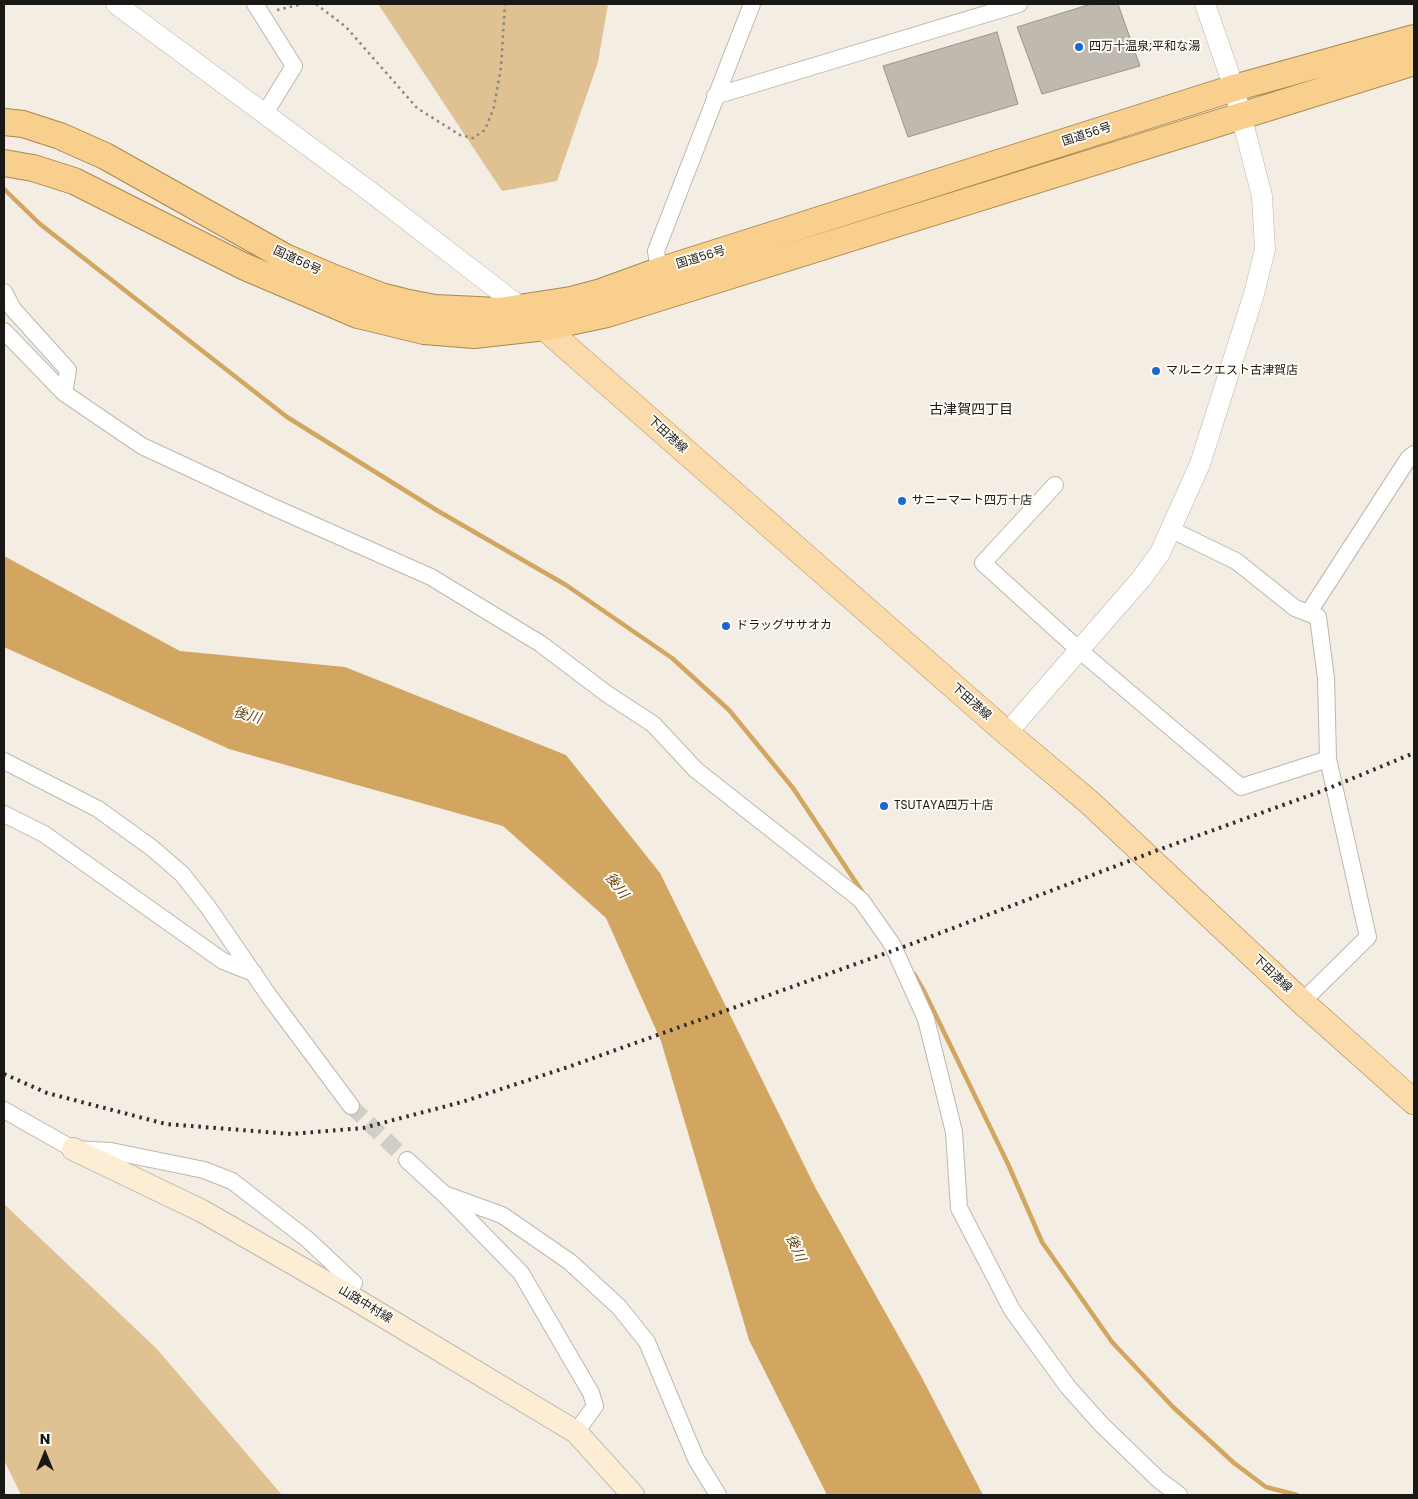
<!DOCTYPE html>
<meta charset="utf-8">
<style>
body{margin:0}
#map{position:relative;width:1418px;height:1499px;overflow:hidden;background:#f3ede4;font-family:Poppins,sans-serif}
canvas{display:block}
.frame{position:absolute;inset:0;border:5px solid #1a1815;pointer-events:none}
.north{position:absolute;left:20px;top:1429px;width:50px;height:50px;-webkit-text-stroke:4px #fefbf5;paint-order:stroke;rotate:0deg;font-size:14px;font-weight:700;line-height:20px;text-align:center;color:#1a1815}
.north::after{content:'';display:block;margin:auto;width:18px;height:22px;background:#1a1815;clip-path:polygon(50% 0,100% 100%,50% 72%,0 100%)}
</style>
<div id="map">
<canvas width="1418" height="1499"></canvas>
<div class="frame"></div>
<div class="north">N</div>
</div>
<script>
const c = document.querySelector('canvas').getContext('2d');
c.lineJoin = 'round';
function fill(path, color) { c.fillStyle = color; c.fill(path, 'evenodd'); }
const shape = rows => new Path2D(rows.map(r => 'M' + r).join(''));
function strokePath(path, color, width, dash) { c.strokeStyle = color; c.lineWidth = width; c.lineCap = dash ? 'butt' : 'round'; c.setLineDash(dash || []); c.stroke(path); }
function label(font, color, halo, rows, align = 'center') {
  c.font = font + ' Poppins,"Noto Sans JP",sans-serif'; c.lineWidth = 4; c.setLineDash([]); c.textBaseline = 'middle'; c.strokeStyle = halo; c.fillStyle = color; for (const [text, x, y, turn = 0] of rows) {
    c.save(); c.translate(x, y); c.rotate((+turn || 0) * Math.PI / 180); c.textAlign = isNaN(turn) ? turn : align; if (halo) c.strokeText(text, 0, 0); c.fillText(text, 0, 0); c.restore();
  }
}
fill(shape([
 [378,4,608,4,598,62,557,181,502,191],
 [4,1204,157,1349,282,1495,21,1495,4,1460]
]), '#e0c192');
fill(shape([
 [4,556,180,651,345,667,566,755,660,873,815,1187,921,1376,983,1495,827,1495,749,1340,661,1041,606,918,503,826,229,749,4,647]
]), '#d2a660');
strokePath(shape([
 [4,189,40,224,287,417,438,511,566,585,672,658,729,710,793,788,865,896],
 [914,974,924,991,1008,1164,1042,1242,1112,1342,1173,1407,1234,1463,1266,1487,1297,1495]
]), '#d2a660', 4.5);
const building = shape([
 [1091,4,1118,4,1140,66,1042,94,1017,27,1091,4],
 [997,32,1018,104,908,137,883,66,997,32]
]);
fill(building, '#bfb9b0');
strokePath(building, '#9a958c', 1);
strokePath(shape([
 [351,1106,407,1160]
]), '#d2cdc5', 16, [16, 8]);
const minor = shape([
 [255,4,294,66,264,115],
 [715,96,1019,4],
 [659,271,656,251,752,4],
 [4,292,13,309,68,370,64,393],
 [4,331,64,393,142,446,273,507,431,577,541,644,607,694,653,724,696,770,861,900,892,944,926,1019,954,1132,959,1208,1012,1310,1068,1387,1101,1424,1159,1480,1179,1495],
 [1055,485,983,563,1079,650,1241,787,1328,759],
 [1172,530,1236,561,1295,608,1318,617,1326,678,1328,759,1368,937,1302,1002],
 [1309,612,1408,459,1414,454],
 [4,761,98,809,152,848,182,874,208,907,269,996,351,1106],
 [4,814,44,834,223,961,254,973],
 [4,1110,73,1149,111,1151,204,1170,232,1181,307,1239,354,1283,348,1295],
 [407,1160,444,1194,521,1273,591,1393,595,1406,576,1432],
 [444,1194,502,1215,570,1262,619,1307,647,1342,696,1459,718,1495]
]);
const tertiary = shape([
 [116,4,372,193,523,309],
 [1007,733,1141,579,1160,553,1200,464,1254,294,1265,249,1262,196,1234,88,1205,4]
]);
const secondary = shape([
 [73,1149,202,1211,348,1295,576,1432,633,1495]
]);
const primary = shape([
 [531,316,1007,733,1089,802,1302,1002,1414,1102]
]);
const trunk = shape([
 [4,122,23,124,60,136,105,156,285,257,334,278,381,296,409,303,435,308,499,311,571,300,601,292,659,271,1234,88,1414,38],
 [4,163,33,168,74,181,243,266,358,315,424,331,474,335,546,327,607,314,1414,62]
]);
strokePath(minor, '#bdb7ae', 18);
strokePath(tertiary, '#bdb7ae', 21);
strokePath(secondary, '#bdb7ae', 24);
strokePath(primary, '#a98750', 26);
strokePath(trunk, '#a98750', 28);
strokePath(shape([
 [316,4,346,27,417,108,460,135,473,138,485,130,494,107,501,67,505,4],
 [277,10,303,4]
]), '#8b8781', 2.5, [2.5, 4]);
strokePath(minor, '#fff', 16);
strokePath(tertiary, '#fff', 20);
strokePath(secondary, '#fcedd4', 22);
strokePath(primary, '#fadba9', 25);
strokePath(trunk, '#f8cf8c', 26);
strokePath(shape([
 [4,1074,47,1093,166,1124,291,1134,363,1128,462,1102,571,1066,906,946,1158,850,1322,791,1414,753]
]), '#312f2b', 4, [2.5, 5]);
for (const [x, y, r, color] of [
 [1079,47,5,"#1a69d3"],
 [1156,371,5,"#1a69d3"],
 [902,501,5,"#1a69d3"],
 [726,626,5,"#1a69d3"],
 [884,806,5,"#1a69d3"]
]) { const dot = new Path2D(); dot.arc(x, y, r, 0, 2 * Math.PI); c.fillStyle = color; c.fill(dot); strokePath(dot, '#fefbf5', 2); }
label('12px', '#1a1815', '#fefbf5', [
 ["四万十温泉;平和な湯",1089,47],
 ["マルニクエスト古津賀店",1166,371],
 ["サニーマート四万十店",912,501],
 ["ドラッグササオカ",736,626],
 ["TSUTAYA四万十店",894,806]
], 'left');
label('12px', '#1a1815', '#fefbf5', [
 ["国道56号",1087,135,-18],
 ["国道56号",701,258,-17],
 ["国道56号",297,261,25],
 ["下田港線",667,435,42],
 ["下田港線",971,702,41],
 ["下田港線",1272,974,43],
 ["山路中村線",365,1305,31]
]);
label('14px', '#1a1815', '#fefbf5', [
 ["古津賀四丁目",971,410]
]);
label('italic 14px', '#664811', '#fefbf5', [
 ["後川",247,716,15],
 ["後川",616,886,53],
 ["後川",795,1248,66]
]);
</script>
